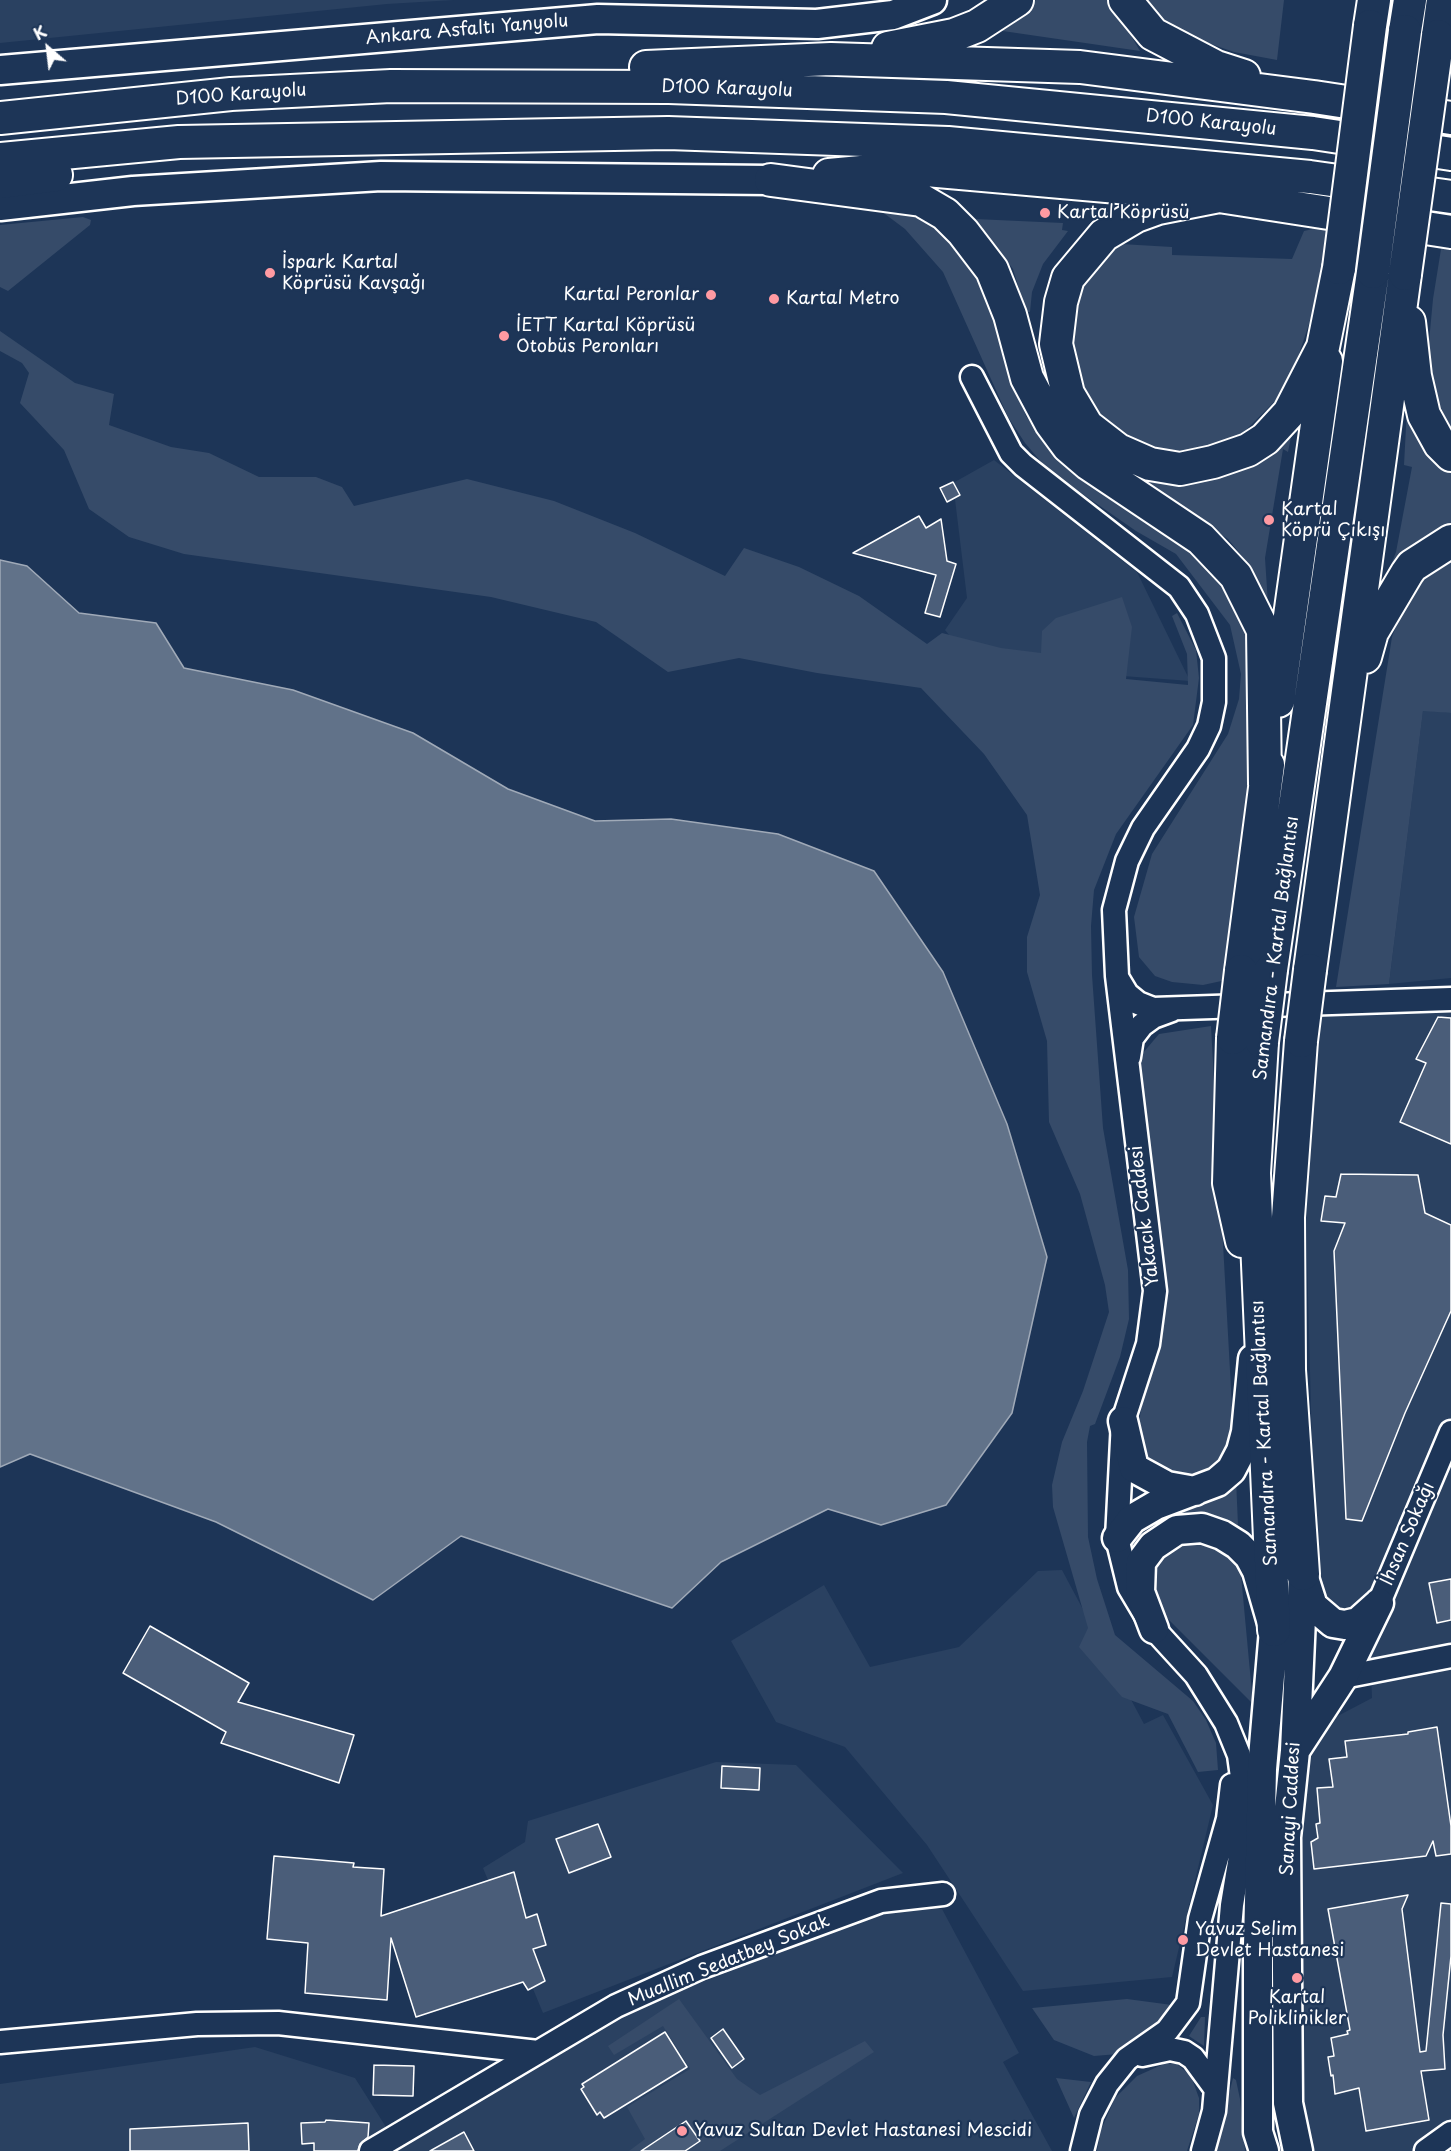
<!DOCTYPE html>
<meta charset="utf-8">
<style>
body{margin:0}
#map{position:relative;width:1451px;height:2151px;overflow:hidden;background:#1d3557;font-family:"Playpen Sans",sans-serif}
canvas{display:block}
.north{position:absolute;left:18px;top:18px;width:60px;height:60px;-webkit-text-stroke:4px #1d3557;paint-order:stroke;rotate:332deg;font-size:16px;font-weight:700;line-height:24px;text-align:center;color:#fff}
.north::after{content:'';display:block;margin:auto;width:21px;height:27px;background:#fff;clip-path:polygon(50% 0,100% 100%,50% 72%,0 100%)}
</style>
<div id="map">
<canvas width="1451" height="2151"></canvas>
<div class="north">K</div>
</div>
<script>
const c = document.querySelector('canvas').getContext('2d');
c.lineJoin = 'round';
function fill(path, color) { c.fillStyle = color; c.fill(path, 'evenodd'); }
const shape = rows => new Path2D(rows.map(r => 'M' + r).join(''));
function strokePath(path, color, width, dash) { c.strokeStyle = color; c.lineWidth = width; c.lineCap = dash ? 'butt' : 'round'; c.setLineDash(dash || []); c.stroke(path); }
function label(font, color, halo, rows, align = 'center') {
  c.font = font + ' "Playpen Sans",sans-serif'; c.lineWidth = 4.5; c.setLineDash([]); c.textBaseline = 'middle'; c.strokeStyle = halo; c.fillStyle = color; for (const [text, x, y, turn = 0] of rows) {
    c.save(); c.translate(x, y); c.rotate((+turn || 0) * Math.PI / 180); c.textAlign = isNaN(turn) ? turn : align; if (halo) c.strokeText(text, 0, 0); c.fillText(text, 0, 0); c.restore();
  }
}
fill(shape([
 [0,0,454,0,387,4,0,43],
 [994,460,1137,572,1190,681,974,665,945,630,967,598,953,483],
 [1423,710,1451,713,1451,978,1389,984],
 [1451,1006,1451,2151,1305,2151,1295,2115,1298,1852,1313,1729,1372,1698,1369,1621,1316,1598,1306,1220,1319,1017],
 [1062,1570,1144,1724,1163,1715,1213,1805,1172,1977,1023,1991,927,1845,845,1747,776,1722,731,1641,824,1585,870,1667,959,1647,1038,1571],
 [716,1762,796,1765,903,1873,543,2013,483,1868,525,1842,528,1821],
 [912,1901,942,1909,1019,2053,1003,2062,1052,2151,0,2151,0,2084,255,2047,355,2078,398,2146,622,2013]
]), '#2a4161');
fill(shape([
 [1036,0,1110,0,1140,51,989,29,1030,8],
 [1140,0,1284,0,1277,60,1234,52,1179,33],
 [877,208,907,209,945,233,976,272,993,308,1011,378,1026,416,1054,456,1089,485,1199,549,1226,583,1249,634,1256,729,1226,980,1203,985,1172,982,1155,976,1139,957,1134,917,1152,854,1228,734,1239,699,1241,674,1230,625,1176,554,1136,531,1048,470,1025,443,1008,417,943,272,905,229],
 [83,217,91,220,90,225,8,291,0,287,0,225],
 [975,219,1063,223,1062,230,1068,231,1043,264,1032,292,1030,312,1026,312,1013,269],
 [1330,225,1315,306,1294,369,1275,401,1247,429,1226,445,1192,453,1163,451,1137,444,1120,435,1099,414,1085,395,1075,371,1065,322,1074,289,1106,251,1121,244,1172,247,1172,255,1292,259,1304,231],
 [1442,243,1451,245,1451,431,1433,389,1427,363,1433,299],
 [0,331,75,383,114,394,109,425,171,447,209,453,259,477,316,477,342,487,354,506,467,479,554,501,635,533,725,576,744,548,799,567,859,596,927,644,942,633,1001,648,1041,653,1042,631,1056,618,1122,597,1132,627,1126,679,1188,685,1187,654,1172,616,1177,613,1196,650,1199,678,1193,725,1116,834,1094,890,1091,926,1092,975,1103,1128,1128,1270,1129,1319,1120,1357,1095,1424,1090,1426,1087,1442,1088,1537,1097,1579,1115,1635,1193,1701,1206,1720,1216,1743,1218,1770,1198,1772,1168,1714,1122,1697,1079,1647,1088,1628,1053,1507,1052,1485,1062,1442,1083,1391,1109,1312,1105,1285,1080,1194,1049,1122,1047,1041,1027,972,1027,937,1040,895,1027,815,984,754,921,688,817,673,739,658,668,672,596,622,491,597,184,554,129,537,89,509,64,450,20,403,29,373,22,363,0,351],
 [1407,408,1443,466,1451,473,1451,528,1420,546,1387,576,1396,552,1412,467,1404,465],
 [1293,427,1288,452,1283,449,1265,558,1268,604,1252,568,1228,539,1163,494,1132,482,1135,473],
 [1451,551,1451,713,1423,711,1389,984,1336,987,1392,637,1413,581],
 [1211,1026,1233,1425,1228,1449,1207,1472,1173,1476,1145,1456,1137,1433,1164,1278,1137,1060,1159,1034],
 [1236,1479,1238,1525,1209,1514,1187,1513,1159,1522,1131,1540,1132,1532],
 [1185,1538,1210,1538,1233,1552,1241,1575,1253,1704,1154,1605,1148,1571,1163,1549],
 [679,1999,737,2079,760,2095,865,2041,874,2052,720,2151,629,2151,645,2139,627,2107,690,2069,663,2026,614,2055,608,2046],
 [1127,1999,1172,2005,1142,2040,1118,2054,1094,2056,1054,2040,1032,2008],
 [1201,2017,1205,2017,1204,2046,1189,2036],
 [1166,2063,1177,2064,1191,2076,1199,2098,1199,2114,1187,2151,1097,2151,1101,2130,1115,2098,1137,2076],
 [1056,2078,1091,2082,1074,2118],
 [1233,2078,1236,2080,1240,2099,1245,2151,1215,2151]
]), '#364b69');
const water = shape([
 [0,560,27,566,79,613,156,623,184,668,293,690,413,733,508,789,595,821,671,819,778,834,874,871,943,972,1007,1124,1047,1257,1012,1413,946,1505,881,1525,828,1509,721,1562,672,1608,461,1536,373,1600,216,1522,30,1454,0,1467,0,560]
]);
fill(water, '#617289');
strokePath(water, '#a0aab8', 1.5);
const building = shape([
 [953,482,960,495,947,502,940,488,953,482],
 [919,516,926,528,941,519,947,561,956,564,940,617,925,613,936,575,853,553,919,516],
 [1438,1017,1451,1018,1451,1144,1400,1122,1426,1063,1416,1059,1438,1017],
 [1341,1174,1418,1175,1425,1213,1451,1225,1451,1311,1405,1413,1362,1521,1346,1519,1334,1251,1345,1223,1321,1221,1325,1196,1336,1197,1341,1174],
 [1451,1579,1451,1620,1437,1623,1429,1583,1451,1579],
 [150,1626,249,1683,238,1702,354,1735,339,1783,221,1743,226,1732,123,1673,150,1626],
 [1437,1727,1451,1826,1451,1854,1436,1856,1433,1841,1426,1856,1314,1869,1311,1842,1318,1838,1316,1824,1320,1823,1317,1788,1333,1787,1329,1759,1347,1757,1345,1741,1408,1734,1408,1732,1437,1727],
 [722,1766,760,1768,759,1790,721,1788,722,1766],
 [598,1824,611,1857,569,1873,556,1839,598,1824],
 [274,1856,354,1863,353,1867,384,1869,381,1916,514,1872,526,1918,537,1914,546,1945,533,1949,545,1981,528,1990,523,1982,416,2017,391,1938,387,2000,305,1993,308,1943,267,1939,274,1856],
 [1408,1895,1402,1909,1420,2052,1426,2051,1441,1903,1451,1904,1451,1956,1443,2035,1445,2069,1421,2071,1429,2120,1366,2131,1359,2088,1335,2094,1333,2075,1331,2076,1328,2057,1334,2056,1331,2038,1348,2034,1347,2031,1350,2030,1328,1909,1408,1895],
 [723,2029,744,2059,732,2068,711,2038,723,2029],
 [665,2032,687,2067,604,2118,600,2112,597,2115,581,2089,584,2087,582,2084,665,2032],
 [374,2065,414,2066,413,2096,373,2095,374,2065],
 [326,2120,369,2123,368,2137,360,2144,358,2151,314,2151,314,2143,302,2144,301,2123,325,2122,326,2120],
 [686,2121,700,2141,685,2151,641,2151,686,2121],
 [248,2123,249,2151,130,2151,130,2129,248,2123],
 [464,2132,474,2151,430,2151,464,2132]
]);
fill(building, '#4a5d79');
strokePath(building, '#fff', 1.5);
const minor = shape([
 [972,377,1011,453,1023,465,1179,587,1197,614,1214,658,1214,702,1209,726,1198,749,1143,828,1127,861,1114,910,1117,976,1155,1291,1148,1344,1123,1421,1117,1538,1129,1587,1154,1629,1196,1675,1226,1723,1239,1755,1244,1792,1245,1826,1232,1905,1214,2111,1203,2151],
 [1118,979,1127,994,1138,1003,1153,1009,1451,999],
 [1129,1057,1132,1038,1142,1025,1153,1017,1172,1010],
 [1379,1603,1451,1432],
 [1343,1677,1451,1656],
 [0,2042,197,2024,278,2023,538,2052],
 [1142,2055,1170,2049,1184,2052,1193,2058,1215,2088],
 [371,2151,616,2006,702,1967,881,1901,943,1894],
 [1082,2151,1091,2115,1107,2084,1127,2059,1167,2031,1188,2003,1200,1919,1228,1819,1232,1785],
 [1426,2151,1451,2133]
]);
const major = shape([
 [0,70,598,19,817,24,893,15,932,0],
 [0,206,133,191,381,176,771,180],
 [1123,1421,1134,1468,1167,1486,1195,1491],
 [1117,1538,1132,1519,1156,1505,1217,1482,1231,1470,1241,1451,1246,1432,1253,1359],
 [1305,1581,1313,1606,1333,1623,1345,1625,1358,1622,1377,1605],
 [1154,1629,1140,1592,1141,1562,1153,1546,1177,1530,1202,1528,1222,1535,1238,1545,1249,1556,1257,1571,1274,1630,1262,1769,1258,1945,1258,2132,1264,2151],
 [1296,1749,1343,1677,1379,1603],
 [1298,2151,1288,2103,1286,1837,1295,1751,1303,1574]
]);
const highway = shape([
 [1125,0,1153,34,1216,67,1244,76],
 [1370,26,1374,0],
 [1405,31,1410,0],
 [1438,36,1443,0],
 [888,48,954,35,977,26,1017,0],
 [646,67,831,59,1080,67,1314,97,1451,118],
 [0,118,231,94,391,86,669,87,946,97,1313,133,1451,154],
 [0,159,179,142,668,133,948,143,1310,177,1451,197],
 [829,175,904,168,1219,196,1451,232],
 [771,180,921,200,945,214,963,232,992,270,1010,315,1027,378,1051,423,1068,446,1089,464,1201,539,1236,576,1263,630,1265,784],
 [0,182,56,175],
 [1219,196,1158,208,1136,216,1104,235,1068,278,1061,302,1056,344,1068,394,1087,426,1118,450,1150,464,1180,469,1213,462,1248,450,1265,439,1289,413,1323,347,1339,268],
 [1409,322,1415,376,1424,415,1440,444,1451,455],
 [1365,657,1372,632,1407,573,1412,566,1451,541],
 [1278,701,1326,361],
 [1271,970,1373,272],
 [1310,970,1405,274],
 [1241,971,1268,765],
 [1233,1038,1229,1183,1242,1241],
 [1301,1041,1288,1217,1289,1370,1303,1574],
 [1262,1042,1254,1173,1274,1630]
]);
strokePath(minor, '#fff', 27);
strokePath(major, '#fff', 33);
strokePath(highway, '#fff', 36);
strokePath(minor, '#1d3557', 22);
strokePath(major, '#1d3557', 28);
strokePath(highway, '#1d3557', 32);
const highwayBridge = shape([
 [1339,268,1370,26],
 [1373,272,1405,31],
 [1405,274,1438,36],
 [1233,1038,1241,971],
 [1301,1041,1310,970],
 [1262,1042,1271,970]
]);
strokePath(highwayBridge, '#fff', 36, []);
strokePath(highwayBridge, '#1d3557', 32);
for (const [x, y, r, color] of [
 [1045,213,6,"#ff9aa2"],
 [270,273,6,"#ff9aa2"],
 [711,295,6,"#ff9aa2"],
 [774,299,6,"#ff9aa2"],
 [504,336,6,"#ff9aa2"],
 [1269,520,6,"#ff9aa2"],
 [1183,1940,6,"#ff9aa2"],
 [1297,1978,6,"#ff9aa2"],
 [682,2131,6,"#ff9aa2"]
]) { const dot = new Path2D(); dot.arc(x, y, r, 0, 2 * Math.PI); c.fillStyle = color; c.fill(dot); strokePath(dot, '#1d3557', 2); }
label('18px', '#fff', '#1d3557', [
 ["Ankara Asfaltı Yanyolu",467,30,-5],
 ["D100 Karayolu",727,89,2],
 ["D100 Karayolu",241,95,-4],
 ["D100 Karayolu",1211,123,6],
 ["Samandıra - Kartal Bağlantısı",1277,948,-83],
 ["Yakacık Caddesi",1145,1216,-97],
 ["Samandıra - Kartal Bağlantısı",1265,1433,-93],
 ["İhsan Sokağı",1408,1534,-67],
 ["Sanayi Caddesi",1291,1809,-87],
 ["Muallim Sedatbey Sokak",729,1961,-22]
]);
label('18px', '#fff', '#1d3557', [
 ["Kartal Köprüsü",1057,213],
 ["İspark Kartal",282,263],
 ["Köprüsü Kavşağı",282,284],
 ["Kartal Peronlar",699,295,"right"],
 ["Kartal Metro",786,299],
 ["İETT Kartal Köprüsü",516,326],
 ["Otobüs Peronları",516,347],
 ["Kartal",1281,510],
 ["Köprü Çıkışı",1281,531],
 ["Yavuz Seli̇m",1195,1930],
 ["Devlet Hastanesi̇",1195,1951],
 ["Kartal",1297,1998,"center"],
 ["Poliklinikler",1297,2019,"center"],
 ["Yavuz Sultan Devlet Hastanesi Mescidi",694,2131]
], 'left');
</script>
